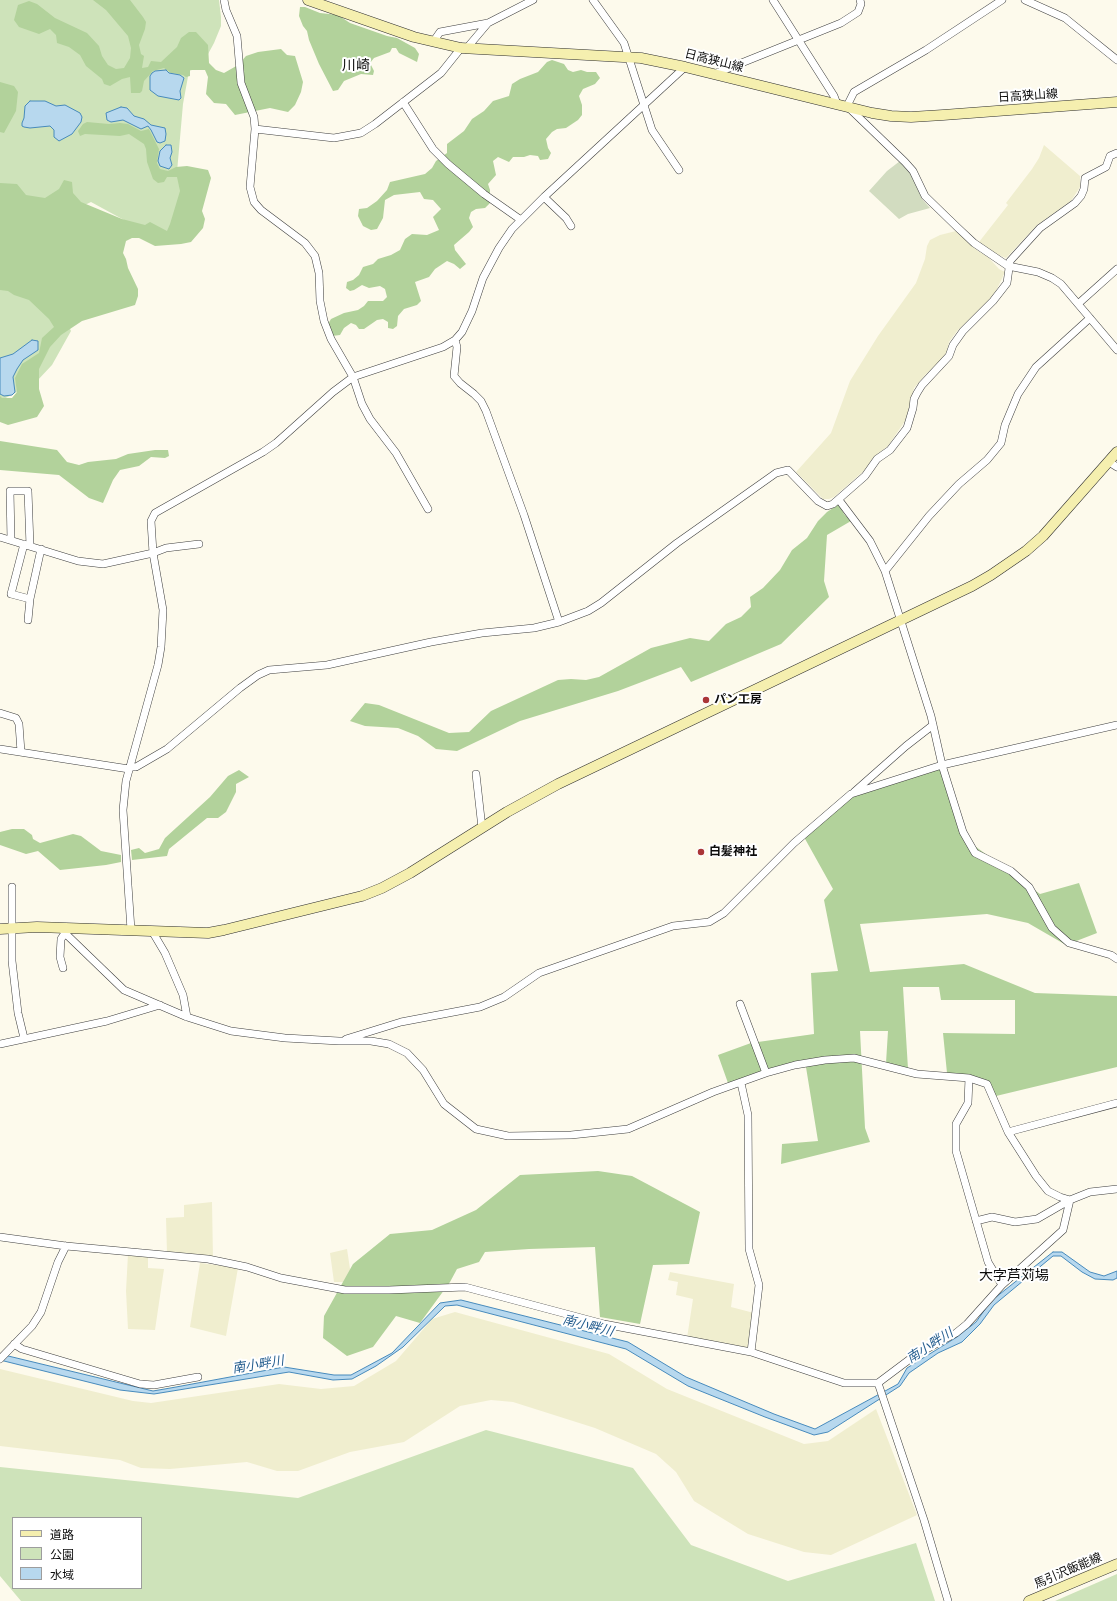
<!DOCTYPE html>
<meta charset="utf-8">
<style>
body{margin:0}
#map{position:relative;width:1117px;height:1601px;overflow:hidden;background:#fdfaec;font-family:"Libre Baskerville","Noto Sans JP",serif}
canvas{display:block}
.legend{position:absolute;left:12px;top:1517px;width:130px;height:72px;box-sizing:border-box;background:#fff;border:1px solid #9d9d9d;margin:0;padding:5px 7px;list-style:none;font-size:12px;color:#0b0b0b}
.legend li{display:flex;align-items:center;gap:8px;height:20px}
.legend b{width:20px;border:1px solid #9d9d9d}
</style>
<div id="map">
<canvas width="1117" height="1601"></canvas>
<ul class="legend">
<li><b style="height:5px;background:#f5efaf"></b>道路</li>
<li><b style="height:11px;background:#cee3ba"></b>公園</li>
<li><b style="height:11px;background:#b7d8ee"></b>水域</li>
</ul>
</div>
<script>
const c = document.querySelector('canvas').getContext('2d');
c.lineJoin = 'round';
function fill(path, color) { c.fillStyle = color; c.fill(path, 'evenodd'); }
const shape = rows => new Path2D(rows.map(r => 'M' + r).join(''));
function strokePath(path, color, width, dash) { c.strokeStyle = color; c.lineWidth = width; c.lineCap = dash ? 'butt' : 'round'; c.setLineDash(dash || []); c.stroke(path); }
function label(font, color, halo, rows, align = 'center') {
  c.font = font + ' "Libre Baskerville","Noto Sans JP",serif'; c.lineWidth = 4; c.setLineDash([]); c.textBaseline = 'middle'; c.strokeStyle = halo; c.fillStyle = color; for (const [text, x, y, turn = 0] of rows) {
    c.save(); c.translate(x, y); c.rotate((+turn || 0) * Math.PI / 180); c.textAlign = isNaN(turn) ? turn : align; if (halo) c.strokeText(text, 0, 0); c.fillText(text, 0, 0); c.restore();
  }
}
fill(shape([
 [1044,145,1080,176,1080,187,1071,201,1037,225,1006,258,994,253,979,242,1008,205,1006,203,1032,169,1039,158],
 [956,231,978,251,988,257,999,269,1005,272,997,289,989,301,957,331,949,342,947,352,941,361,926,374,914,388,907,418,888,446,873,458,866,469,851,482,834,497,829,499,823,499,796,472,831,433,850,381,878,336,916,283,925,259,927,246,930,240,940,235],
 [212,1202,213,1259,167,1253,166,1218,184,1217,184,1205],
 [347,1249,352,1282,334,1282,330,1253],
 [128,1254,148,1257,148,1268,164,1269,155,1330,128,1329,126,1291],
 [200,1263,238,1268,226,1336,190,1327],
 [670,1272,734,1284,731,1307,754,1313,749,1348,687,1338,693,1299,676,1295,678,1282,668,1280],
 [455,1312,609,1354,667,1389,804,1444,828,1441,876,1409,917,1515,831,1555,804,1552,748,1534,694,1501,676,1472,656,1454,595,1428,513,1402,491,1400,460,1406,404,1442,350,1452,298,1471,277,1471,247,1462,170,1469,141,1468,120,1460,0,1446,0,1369,133,1401,151,1403,279,1384,321,1389,354,1386,396,1361,432,1319]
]), '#f0eecf');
fill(shape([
 [0,0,219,0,221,17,221,26,214,43,201,67,189,71,183,104,177,172,189,172,168,233,135,226,91,202,25,234,71,331,52,365,36,382,0,401],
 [486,1430,633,1468,691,1545,788,1581,916,1543,935,1601,21,1601,0,1576,0,1467,298,1498],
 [13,1518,141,1518,141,1588,13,1588],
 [1117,1574,1117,1601,1055,1601]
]), '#cee3ba');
fill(shape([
 [93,0,130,0,143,17,146,22,145,29,139,45,141,54,144,56,142,68,148,67,151,61,161,62,177,47,181,38,189,32,196,32,208,45,209,63,216,70,224,73,238,65,246,56,258,52,281,49,287,55,295,56,303,82,301,92,295,105,288,112,270,108,235,115,226,104,214,103,206,94,208,77,205,70,190,70,190,76,186,77,183,75,171,73,164,68,153,71,144,81,142,91,140,93,131,93,130,77,122,79,110,86,104,84,102,79,86,66,80,55,69,47,57,43,56,35,50,29,39,34,19,27,14,20,18,5,29,1,37,4,55,18,87,33,99,46,102,56,108,65,116,69,124,68,130,58,131,48,128,36,106,10],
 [300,7,305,7,320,13,338,15,350,23,387,36,397,38,415,48,419,54,417,62,399,53,396,48,392,48,390,52,374,58,370,63,374,71,373,75,361,74,344,81,338,90,333,91,319,64,309,40,307,31,303,26,299,16],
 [552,60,564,64,568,70,573,72,581,70,587,72,596,72,600,78,595,84,583,89,579,96,582,105,582,115,578,120,566,128,557,129,552,132,546,139,548,148,551,153,548,159,540,160,538,156,530,155,524,157,513,157,509,162,498,157,493,161,496,175,488,184,490,190,490,203,485,208,476,209,471,212,469,218,473,227,469,232,454,245,455,250,466,264,460,269,454,264,447,261,435,269,429,277,415,282,421,301,417,305,404,309,398,316,397,326,393,329,388,328,388,322,383,319,377,320,364,329,359,329,356,325,351,323,344,328,340,335,332,336,327,326,331,319,344,313,358,310,364,306,368,301,383,301,387,297,385,289,380,286,369,288,362,285,354,290,350,291,346,288,347,282,353,280,359,275,363,267,373,264,378,259,391,255,400,250,405,239,412,234,427,235,439,230,433,217,441,209,433,200,424,199,420,192,394,195,385,200,383,218,377,229,371,230,363,226,358,216,359,209,367,208,377,201,387,190,390,182,425,174,432,168,436,161,447,153,447,144,464,131,472,119,484,111,493,101,509,96,512,84,520,79,538,72,547,62],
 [0,82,14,86,18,92,16,111,4,133,0,132],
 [87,122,109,124,120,123,128,124,141,131,149,129,159,149,157,163,160,169,168,171,176,167,187,166,208,170,211,178,202,211,205,219,203,228,191,242,181,244,155,246,139,238,132,238,126,241,123,253,126,259,128,268,138,289,138,296,135,305,82,321,61,335,50,347,39,369,39,389,44,406,37,417,8,425,0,422,0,396,2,398,12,398,17,392,15,378,22,364,39,353,42,338,54,327,49,319,29,300,14,295,8,291,0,290,0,183,17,184,26,195,45,198,59,189,64,180,72,182,73,193,81,202,122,219,145,225,150,222,167,231,170,224,180,191,177,177,167,177,164,182,158,183,153,179,147,162,146,149,144,144,129,134,120,136,85,134,80,136,78,131,83,124],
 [0,441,57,450,67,462,79,465,88,462,116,459,128,454,155,450,168,450,169,456,165,458,151,457,139,466,120,470,113,480,103,503,89,498,59,475,0,470],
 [839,504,844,514,851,521,827,535,824,581,829,597,781,644,691,682,681,667,618,691,520,721,457,751,436,749,418,736,398,728,365,726,350,721,365,703,379,705,449,733,469,732,491,711,558,680,571,679,586,680,599,677,651,648,690,638,709,641,726,624,741,617,751,607,750,597,763,588,780,570,792,550,807,538,818,521,827,512],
 [942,768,968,841,1040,894,1079,883,1097,933,1066,945,1028,923,987,914,860,924,870,972,964,964,1035,993,1117,996,1117,1067,996,1096,987,1081,947,1073,943,1033,1015,1034,1015,1000,941,1000,939,987,903,987,908,1069,886,1063,888,1031,860,1031,865,1128,870,1142,781,1164,782,1144,818,1141,805,1061,728,1083,718,1055,751,1043,814,1034,811,973,838,971,824,900,833,889,804,837,852,796],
 [239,770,249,777,236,784,236,792,226,812,218,818,207,818,169,849,167,856,132,860,131,850,139,848,145,853,159,849,165,838,210,797,228,776],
 [12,829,24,829,32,835,33,839,40,843,73,834,81,836,101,851,121,855,121,862,106,865,60,870,38,851,26,854,0,845,0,832],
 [598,1171,632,1176,700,1212,689,1264,653,1265,640,1324,600,1317,595,1247,529,1249,485,1252,479,1262,457,1269,450,1282,420,1323,396,1316,373,1347,347,1356,323,1338,324,1316,353,1264,390,1234,432,1230,476,1210,520,1175]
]), '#b2d29b');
fill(shape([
 [900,161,911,174,922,199,930,208,908,214,899,219,869,191,887,171]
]), '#d2dcc0');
const water = shape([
 [166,70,169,73,180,75,184,78,180,91,181,98,179,100,158,96,150,90,150,76,152,73,155,71,166,70],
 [30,101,45,101,56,106,65,105,80,113,82,117,81,122,72,134,59,141,54,137,54,130,50,126,30,128,24,127,22,126,22,123,24,118,25,106,30,101],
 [121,107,127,108,134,116,144,119,151,125,165,128,166,134,165,141,160,143,157,142,151,130,148,126,141,129,123,120,111,122,107,120,106,113,121,107],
 [166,145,171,145,172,152,170,158,172,165,169,169,160,166,158,161,160,151,166,145],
 [32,340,38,341,38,350,23,360,17,369,13,377,15,392,12,395,4,396,0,394,0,358,13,354,32,340],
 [1053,1252,1062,1252,1090,1272,1104,1276,1117,1271,1117,1278,1113,1280,1095,1279,1082,1272,1061,1256,1053,1256,994,1305,980,1324,962,1342,938,1353,909,1373,900,1386,828,1432,814,1435,765,1417,688,1386,626,1349,457,1305,445,1306,403,1347,376,1366,352,1379,333,1380,289,1372,154,1394,120,1390,0,1360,0,1354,153,1391,176,1387,284,1367,334,1375,351,1375,392,1353,440,1303,461,1300,628,1342,686,1377,774,1414,815,1429,898,1384,907,1368,957,1337,976,1322,991,1301,1053,1252]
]);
fill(water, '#b7d8ee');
strokePath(water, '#478abc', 1);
const street = shape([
 [224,0,226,10,237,36,241,83,254,117,255,129,250,187,254,202,261,210,305,243,315,256,319,273,320,301,324,321,331,339,353,377,362,404,370,419,396,453,428,509],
 [593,0,624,43,652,130,679,170],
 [773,0,834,96,837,104],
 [1002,0,926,50,854,92,847,106,905,162,913,171,925,196,957,227,974,243,1008,266,1038,272,1052,278,1061,284,1117,350],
 [1025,0,1065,18,1117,60],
 [433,42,440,32,488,23,533,0],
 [466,49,488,23],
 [714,74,841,23,858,12,861,4,860,0],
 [403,102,433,149,448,164,484,194,521,220],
 [255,129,334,138,361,133,375,124,441,73,461,48],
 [544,197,566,218,571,226],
 [1078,304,1117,269],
 [455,340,457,347,454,376,460,383,474,394,481,401,486,411,524,515,559,622],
 [1109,462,1117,467],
 [839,500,870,541,885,571,931,716,942,765,963,832,975,853,1011,871,1029,887,1052,928,1069,943,1111,955,1117,959],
 [0,537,78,561,103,564,153,553,166,548,199,544],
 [11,540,10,491,28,491,30,546],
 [24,544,11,594,30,599],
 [885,571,929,516,959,484,987,460,1001,443,1005,425,1018,394,1036,367,1090,318],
 [28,620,30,599,41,549],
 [0,713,16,718,19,724,21,752],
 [0,749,129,769],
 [130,767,136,767,167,749,240,688,258,675,269,670,327,665,431,642,482,633,534,628,559,622,588,611,601,603,677,543,776,473,788,470,818,501,827,506,833,504,865,476,877,459,890,450,907,428,913,408,914,399,917,393,922,385,949,356,953,345,963,331,993,301,1007,283,1010,261,1040,228,1075,203,1081,196,1084,189,1085,178,1106,167,1110,156,1117,153],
 [476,774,482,828],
 [854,792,906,746,933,725],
 [12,887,12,961,18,1013,24,1038],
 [61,928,68,936,124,990,187,1017,231,1031,285,1038,339,1041,371,1041,389,1044,407,1053,423,1070,444,1104,476,1129,508,1136,571,1135,628,1129,713,1092,766,1073,795,1065,825,1060,854,1058,917,1074,969,1078,987,1084,1008,1132,1036,1176,1048,1191,1060,1197,1070,1200,1090,1192,1117,1189],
 [131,930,123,810,126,781,158,665,161,647,163,610,153,553,151,521,155,513,263,452,276,443,333,392,353,377,443,347,455,340,462,332,472,311,483,278,499,248,512,229,544,197,685,67],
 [152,931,165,953,183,995,187,1017],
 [63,968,60,957,61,939,65,933],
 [740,1004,766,1073],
 [346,1039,401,1022,480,1007,504,997,539,973,673,926,709,922,724,913,794,843,851,794,942,765,1117,725],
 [0,1044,107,1021,160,1005],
 [969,1078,968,1103,956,1124,956,1151,988,1262,1002,1285],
 [741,1083,748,1115,749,1249,759,1285,751,1352],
 [1008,1132,1117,1103],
 [976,1221,992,1217,1015,1222,1037,1219,1070,1200],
 [0,1237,66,1246,208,1259,247,1267,281,1278,345,1290,389,1290,465,1287,604,1324,751,1352,844,1383,878,1383,914,1356,956,1333,967,1324,1002,1285,1063,1230,1070,1200],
 [14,1344,22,1349,140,1384,154,1385,198,1377],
 [0,1359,32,1326,41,1312,58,1262,66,1246],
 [878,1383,924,1520,948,1601]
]);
const secondary = shape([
 [308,0,414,37,461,48,641,58,685,67,872,113,891,116,911,117,943,115,1117,102],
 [0,929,37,927,208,933,224,930,362,896,382,888,410,873,507,812,558,784,972,586,991,575,1026,551,1043,536,1117,452],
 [1029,1601,1117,1564]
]);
strokePath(street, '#3e3e3e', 8);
strokePath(secondary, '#2d2d2d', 11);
strokePath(street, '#fff', 7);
strokePath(secondary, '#f5efaf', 10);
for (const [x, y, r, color] of [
 [706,700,4,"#aa3537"],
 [701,852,4,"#aa3537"]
]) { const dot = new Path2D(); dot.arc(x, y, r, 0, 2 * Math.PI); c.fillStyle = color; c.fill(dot); strokePath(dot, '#fff', 1.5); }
label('12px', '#0b0b0b', '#fff', [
 ["日高狭山線",714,61,14],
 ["日高狭山線",1028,96,-4],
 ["馬引沢飯能線",1068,1571,-23]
]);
label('bold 12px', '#0b0b0b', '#fff', [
 ["パン工房",714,700],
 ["白髪神社",709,852]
], 'left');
label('italic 13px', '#245d8e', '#fff', [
 ["南小畔川",588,1326,14],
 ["南小畔川",930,1346,-33],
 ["南小畔川",258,1365,-9]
]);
label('14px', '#0b0b0b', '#fff', [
 ["川崎",356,66],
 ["大字芦苅場",1014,1276]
]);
</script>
